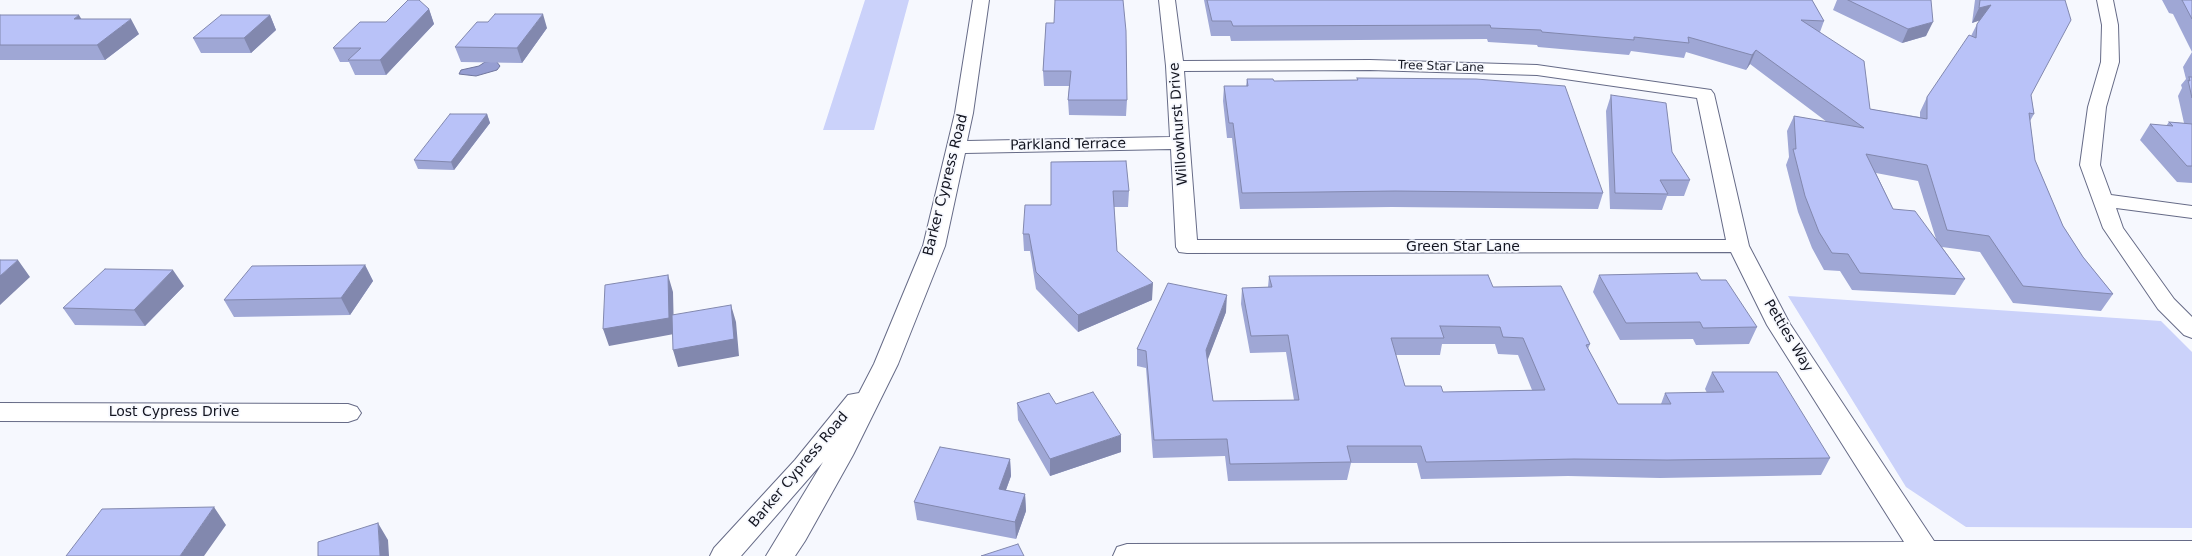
<!DOCTYPE html>
<style>
body{margin:0}
canvas{display:block;background:#f6f8fe}
</style>
<canvas width="2192" height="556"></canvas>
<script>
const c = document.querySelector('canvas').getContext('2d');
c.lineJoin = 'round';
function fill(path, color) { c.fillStyle = color; c.fill(path, 'evenodd'); }
const shape = rows => new Path2D(rows.map(r => 'M' + r).join(''));
function strokePath(path, color, width, dash) { c.strokeStyle = color; c.lineWidth = width; c.lineCap = dash ? 'butt' : 'round'; c.setLineDash(dash || []); c.stroke(path); }
function label(font, color, halo, rows, align = 'center') {
  c.font = font + ' "DejaVu Sans",sans-serif'; c.lineWidth = 3.5; c.setLineDash([]); c.textBaseline = 'middle'; c.strokeStyle = halo; c.fillStyle = color; for (const [text, x, y, turn = 0] of rows) {
    c.save(); c.translate(x, y); c.rotate((+turn || 0) * Math.PI / 180); c.textAlign = isNaN(turn) ? turn : align; if (halo) c.strokeText(text, 0, 0); c.fillText(text, 0, 0); c.restore();
  }
}
fill(shape([
 [865,0,909,0,874,130,823,130],
 [1788,296,2161,321,2192,352,2192,528,1966,527,1906,487]
]), '#cbd2fa');
const water = shape([
 [496,61,500,66,497,70,476,76,459,74,461,70,479,66,485,62,496,61]
]);
fill(water, '#969ed2');
strokePath(water, '#6f759d', 1);
const minor = shape([
 [973,0,989,0,973,113,967,141,1170,137,1166,66,1159,0,1175,0,1183,61,1370,60,1537,65,1711,90,1714,94,1749,246,1790,324,1934,541,2192,541,2192,556,1113,556,1117,547,1127,544,1904,542,1767,325,1731,252,1187,253,1179,252,1176,247,1171,149,965,153,945,246,898,364,853,455,805,541,795,556,766,556,823,462,741,556,710,556,714,548,795,460,848,395,859,393,874,364,923,246,955,113,973,0],
 [1370,70,1537,75,1697,98,1726,240,1197,240,1184,71,1370,70],
 [2097,0,2113,0,2118,25,2119,62,2106,107,2100,165,2111,195,2192,206,2192,218,2116,208,2123,228,2174,299,2192,317,2192,338,2184,335,2158,309,2103,228,2080,165,2088,107,2101,62,2102,25,2097,0],
 [0,403,348,404,357,407,361,413,357,419,348,422,0,421,0,403]
]);
strokePath(minor, '#666b87', 2);
fill(minor, '#fff');
fill(shape([
 [1204,0,1812,0,1824,21,1820,32,1870,109,1920,117,1920,112,1927,97,1971,36,1977,24,1980,20,1972,23,1975,0,2065,0,2031,95,2034,114,2030,121,2035,160,2063,226,2083,257,2113,294,2101,311,2013,303,1980,252,1942,247,1965,279,1955,295,1852,290,1840,271,1824,270,1812,248,1798,212,1786,165,1789,157,1787,131,1794,116,1827,122,1750,64,1746,70,1686,52,1684,58,1631,51,1629,55,1538,47,1537,45,1488,42,1487,39,1231,41,1230,36,1211,36],
 [1876,173,1918,181,1936,239,1893,209],
 [1837,0,1931,0,1926,36,1902,43,1833,10],
 [2162,0,2192,0,2192,52,2173,14,2169,13],
 [429,9,434,24,386,75,355,75,349,62,340,62,333,48,386,22],
 [0,15,82,19,139,34,105,60,0,60],
 [270,15,276,30,251,53,201,53,193,38],
 [1046,23,1127,100,1126,116,1069,115,1068,100,1069,86,1044,86,1043,71],
 [547,28,522,63,461,62,455,47],
 [2192,52,2192,183,2177,182,2140,140,2150,124,2166,126,2169,122,2184,123,2178,96,2182,88,2181,85,2186,79,2183,67],
 [1357,78,1603,193,1598,209,1392,207,1240,209,1232,138,1227,138,1223,101,1224,86,1246,86,1247,79,1274,81,1357,80],
 [1611,95,1672,152,1690,180,1684,196,1667,196,1662,210,1610,209,1606,111],
 [487,114,490,123,454,170,418,169,414,160],
 [1051,162,1129,191,1128,207,1114,207,1117,251,1152,300,1078,332,1036,289,1030,251,1024,251,1023,234,1051,205],
 [365,265,373,281,350,315,234,317,224,300],
 [1599,275,1701,280,1757,327,1749,344,1696,345,1693,339,1620,340,1593,292],
 [1269,276,1493,287,1590,344,1588,349,1618,404,1661,404,1665,393,1707,393,1705,389,1712,372,1830,458,1821,475,1660,478,1568,476,1421,479,1417,463,1351,463,1347,480,1228,481,1225,456,1153,458,1146,368,1137,366,1137,349,1226,312,1207,360,1213,401,1294,400,1286,352,1250,353,1241,304,1242,288,1268,287],
 [1442,344,1495,344,1498,354,1518,355,1532,390,1443,392,1405,386,1396,355,1440,355],
 [184,286,145,326,75,325,63,308],
 [1017,403,1056,404,1121,452,1050,476,1018,420],
 [1010,459,1011,476,1006,490,1025,494,1026,511,1016,539,917,520,914,502]
]), '#9fa7d5');
fill(shape([
 [1991,5,1984,19,1972,23,1979,8],
 [429,9,434,24,386,75,380,60],
 [543,14,547,28,522,63,517,48],
 [79,15,88,30,74,19],
 [270,15,276,30,251,53,244,38],
 [131,19,139,34,105,60,97,45],
 [1933,22,1926,36,1902,43,1908,29],
 [1756,50,1750,64,1746,70,1752,55],
 [487,114,490,123,454,170,451,162],
 [18,260,30,277,0,305,0,276],
 [365,265,373,281,350,315,341,298],
 [173,270,184,286,145,326,134,310],
 [668,275,673,292,674,334,609,346,603,329],
 [1153,283,1152,300,1078,332,1078,315],
 [1227,295,1226,312,1205,367,1206,350],
 [731,305,736,322,739,356,678,367,673,350],
 [1121,435,1121,452,1050,476,1050,459],
 [1010,459,1011,476,1000,506,999,489],
 [1025,494,1026,511,1016,539,1015,522],
 [214,507,226,525,204,556,180,556],
 [378,523,388,540,389,556,380,556]
]), '#8288ae');
const building = shape([
 [408,0,419,0,429,9,380,60,348,60,361,48,333,48,360,22,386,22,408,0],
 [1055,0,1123,0,1126,31,1127,100,1068,100,1071,71,1043,71,1046,23,1054,23,1055,0],
 [1207,0,1812,0,1824,21,1801,20,1864,61,1870,109,1927,119,1927,97,1969,35,1976,38,1977,24,1991,5,1979,8,1980,0,2065,0,2071,20,2031,95,2034,114,2029,113,2035,160,2063,226,2083,257,2113,294,2023,286,1989,236,1947,230,1927,165,1866,154,1893,209,1915,211,1965,279,1860,273,1848,254,1832,253,1819,232,1805,196,1793,149,1796,149,1794,116,1864,128,1756,50,1752,55,1688,37,1689,43,1634,37,1634,40,1542,32,1541,30,1491,28,1490,25,1233,26,1231,21,1212,21,1207,0],
 [1848,0,1931,0,1933,22,1908,29,1848,0],
 [2182,0,2192,0,2192,19,2182,0],
 [495,14,543,14,517,48,455,47,477,22,488,22,495,14],
 [0,15,79,15,74,19,131,19,97,45,0,45,0,15],
 [221,15,270,15,244,38,193,38,221,15],
 [2189,77,2192,77,2192,98,2188,80,2190,81,2189,77],
 [1357,78,1476,79,1565,86,1603,193,1395,191,1242,193,1233,123,1229,123,1224,86,1248,86,1247,79,1273,79,1274,81,1358,80,1357,78],
 [1611,95,1666,103,1672,152,1690,180,1660,180,1668,194,1615,193,1611,95],
 [450,114,487,114,451,162,414,160,450,114],
 [2169,122,2192,124,2192,166,2187,166,2150,124,2173,126,2169,122],
 [1126,161,1129,191,1113,191,1117,251,1153,283,1078,315,1036,272,1029,234,1023,234,1025,205,1051,205,1051,162,1126,161],
 [0,260,18,260,0,276,0,260],
 [365,265,341,298,224,300,252,266,365,265],
 [105,269,173,270,134,310,63,308,105,269],
 [1697,273,1701,280,1726,280,1757,327,1703,328,1700,322,1626,323,1599,275,1697,273],
 [668,275,669,318,603,329,605,285,668,275],
 [1488,275,1493,287,1561,286,1590,344,1586,345,1618,404,1671,404,1665,393,1724,392,1712,372,1777,372,1830,458,1667,460,1574,459,1426,462,1421,446,1347,446,1351,462,1230,464,1227,439,1154,440,1146,351,1137,349,1168,283,1227,295,1206,350,1213,401,1299,400,1288,335,1251,336,1242,288,1272,287,1269,276,1488,275],
 [1440,326,1500,327,1503,337,1523,338,1545,390,1443,392,1441,386,1405,386,1391,338,1444,338,1440,326],
 [731,305,734,339,673,350,672,315,731,305],
 [1093,392,1121,435,1050,459,1017,403,1049,393,1056,404,1093,392],
 [940,447,1010,459,999,489,1025,494,1015,522,914,502,940,447],
 [214,507,180,556,66,556,102,509,214,507],
 [378,523,380,556,318,556,318,542,378,523],
 [1018,544,1024,556,981,556,1018,544]
]);
fill(building, '#b9c2f8');
strokePath(building, '#8288ae', 1);
label('12px', '#131520', '#f6f8fe', [
 ["Tree Star Lane",1441,67,2]
]);
label('14px', '#131520', '#f6f8fe', [
 ["Willowhurst Drive",1179,124,-94],
 ["Parkland Terrace",1068,145,-1],
 ["Barker Cypress Road",946,185,-76],
 ["Green Star Lane",1463,247],
 ["Petties Way",1788,336,59],
 ["Lost Cypress Drive",174,412],
 ["Barker Cypress Road",799,470,-50]
]);
</script>
